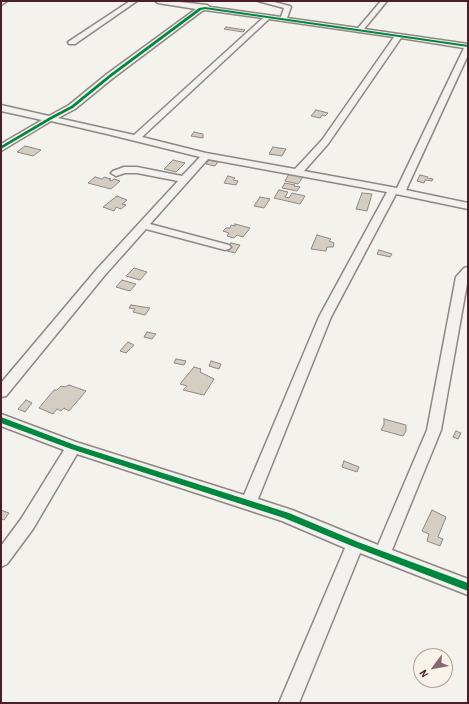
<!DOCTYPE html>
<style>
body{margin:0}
#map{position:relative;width:469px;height:704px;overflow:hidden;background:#f4f2ec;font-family:"Patrick Hand",sans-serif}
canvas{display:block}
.frame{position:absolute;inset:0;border:2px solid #4a1f2b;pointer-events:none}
.north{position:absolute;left:413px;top:648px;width:40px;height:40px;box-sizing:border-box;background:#f7f3e8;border:1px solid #b29e9c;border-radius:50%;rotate:238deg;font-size:11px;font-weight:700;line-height:16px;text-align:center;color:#4a1f2b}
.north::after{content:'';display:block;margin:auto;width:14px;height:18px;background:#86696f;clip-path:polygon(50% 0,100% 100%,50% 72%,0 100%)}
</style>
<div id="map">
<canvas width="469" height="704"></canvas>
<div class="frame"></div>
<div class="north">N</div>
</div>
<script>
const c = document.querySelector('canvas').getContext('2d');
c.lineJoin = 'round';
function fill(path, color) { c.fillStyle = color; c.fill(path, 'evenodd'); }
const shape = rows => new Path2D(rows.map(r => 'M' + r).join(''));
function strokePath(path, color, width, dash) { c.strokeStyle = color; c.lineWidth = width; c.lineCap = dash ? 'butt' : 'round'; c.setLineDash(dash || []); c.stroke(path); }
const building = shape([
 [226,27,245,30,243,32,224,29,226,27],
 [316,110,328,113,325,116,322,115,320,118,311,116,316,110],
 [194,132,203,134,203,138,191,136,194,132],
 [25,146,41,150,33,156,17,152,25,146],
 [273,147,286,149,282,156,269,154,273,147],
 [173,160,185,163,176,172,164,169,173,160],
 [209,160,218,162,215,166,206,164,209,160],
 [289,174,303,177,298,184,285,181,289,174],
 [420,175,428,177,427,178,433,179,432,181,425,180,424,183,417,181,420,175],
 [228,176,235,178,233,180,238,181,236,185,224,183,228,176],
 [95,177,102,179,104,177,111,179,109,180,111,181,114,179,120,181,111,189,88,183,95,177],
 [285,183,295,185,294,186,300,187,297,191,282,188,285,183],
 [279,190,288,192,285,197,289,198,292,193,305,196,300,204,274,198,279,190],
 [362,193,372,194,367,211,356,209,362,193],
 [117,196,127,200,122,204,126,205,121,209,116,207,114,211,103,207,117,196],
 [260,197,270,199,264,208,254,206,260,197],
 [235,224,250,228,243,237,237,235,234,238,227,236,229,233,223,231,226,228,230,228,231,225,235,226,235,224],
 [317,235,331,239,329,241,334,243,333,247,327,247,326,251,311,249,317,235],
 [231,243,240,245,235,253,227,251,231,243],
 [379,250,392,254,390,257,377,254,379,250],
 [134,268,147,272,140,280,126,276,134,268],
 [122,280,136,284,130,291,116,287,122,280],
 [131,305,150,308,145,315,133,312,135,309,129,308,131,305],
 [147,332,156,334,152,339,144,337,147,332],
 [128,342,134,345,126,353,120,351,128,342],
 [176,359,186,361,184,365,174,363,176,359],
 [211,361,221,364,219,369,209,366,211,361],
 [194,367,201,369,200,372,214,379,204,395,183,390,187,386,180,384,194,367],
 [69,385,86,391,69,411,64,408,61,411,57,409,53,414,39,408,54,390,57,390,61,386,65,387,69,385],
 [26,400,32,403,25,412,18,409,26,400],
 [384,419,406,425,406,431,403,436,381,430,384,425,384,419],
 [456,431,461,433,458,439,453,437,456,431],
 [344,461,359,467,357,472,342,467,344,461],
 [1,510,9,513,4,520,1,519,1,510],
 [432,510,446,517,438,537,443,539,440,546,427,541,429,534,422,531,432,510]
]);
fill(building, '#d4cdc2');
strokePath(building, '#8f8685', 1);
const minor = shape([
 [1,1,7,1,1,5,1,1],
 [130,1,137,1,75,44,69,44,68,42,130,1],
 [155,1,171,1,207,5,210,7,281,17,284,8,258,1,270,1,290,6,291,7,287,18,358,28,381,1,387,1,364,29,468,44,468,55,406,190,468,203,468,209,396,194,331,317,258,499,292,510,378,545,427,430,456,277,464,268,468,267,468,278,441,430,392,550,468,579,468,595,360,553,299,703,279,703,345,548,282,521,77,454,33,529,7,564,1,567,1,546,21,519,64,450,1,426,1,414,76,442,244,495,319,317,387,192,208,159,150,224,229,245,231,247,229,249,225,250,146,229,105,275,6,396,1,397,1,383,97,269,178,181,137,173,125,173,116,176,111,173,113,171,124,167,137,167,182,176,200,157,107,134,51,121,1,151,1,144,42,120,1,111,1,105,49,116,69,105,107,74,196,9,158,3,155,1],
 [205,10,263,18,134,135,58,118,75,109,113,78,202,11,205,10],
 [269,19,394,37,322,140,295,169,206,153,142,137,269,19],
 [401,38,464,48,397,188,304,171,328,144,401,38]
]);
strokePath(minor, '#8f8685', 3);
fill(minor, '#f2f1ed');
fill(shape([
 [205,7,468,45,468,47,205,9,201,10,111,77,73,108,52,119,1,149,1,146,50,117,71,106,109,75,199,8,205,7],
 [1,417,75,445,289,513,358,542,468,583,468,591,352,546,284,518,71,449,1,423,1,417]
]), '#00873e');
</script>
